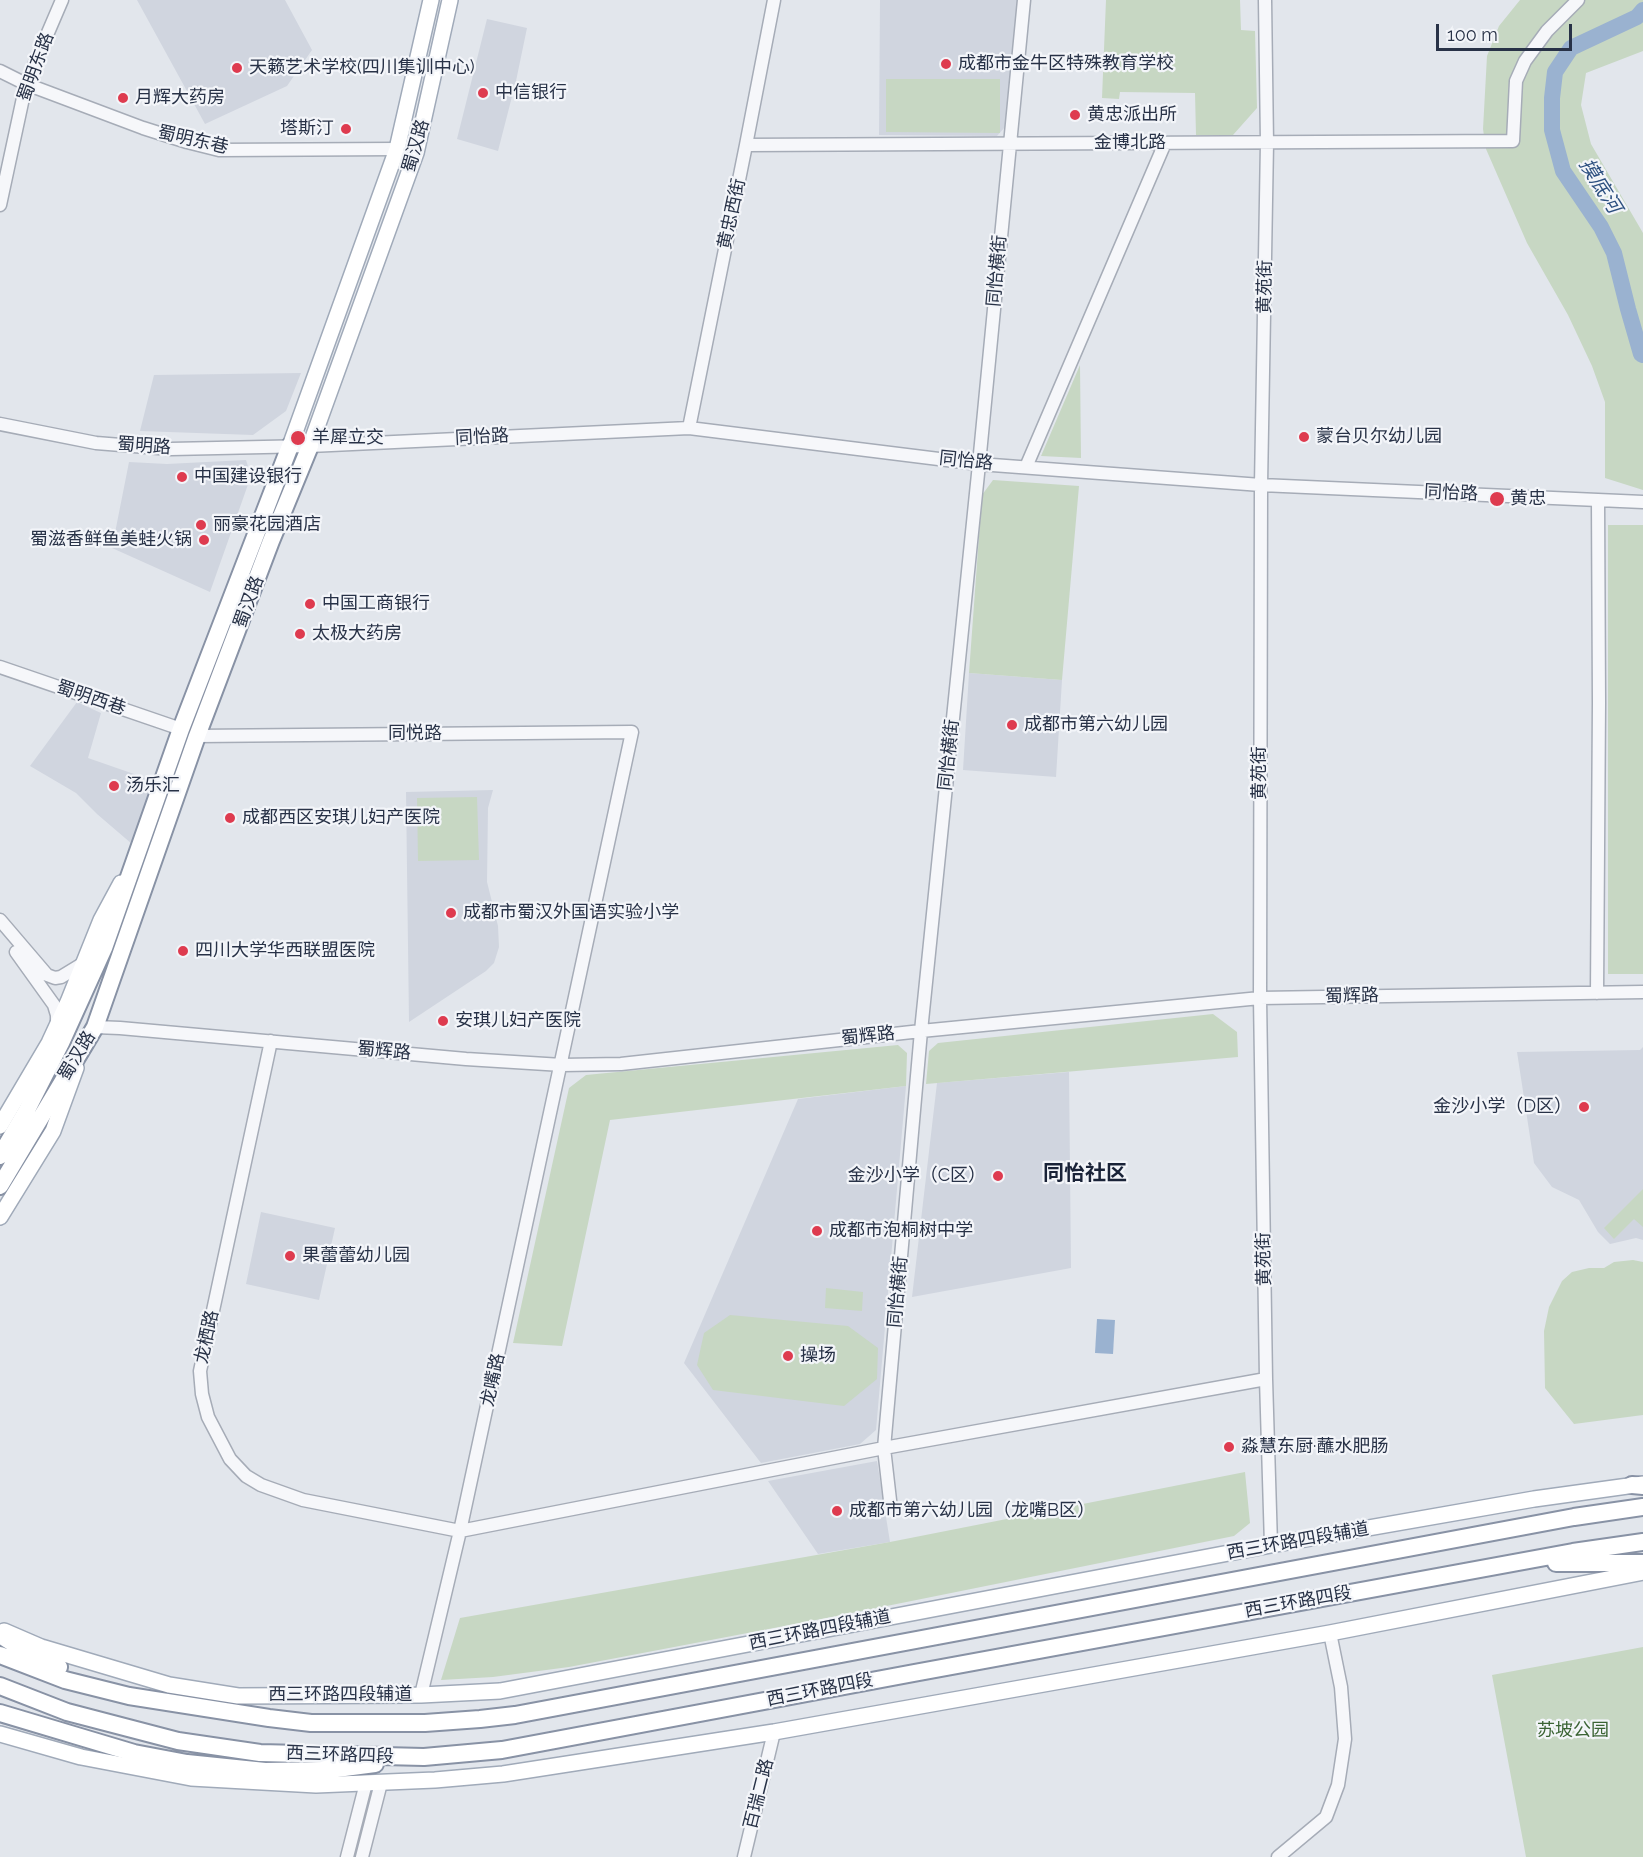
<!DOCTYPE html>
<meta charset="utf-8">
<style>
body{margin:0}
#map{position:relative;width:1643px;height:1857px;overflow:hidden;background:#e2e6ec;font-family:Raleway,sans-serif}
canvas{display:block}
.scale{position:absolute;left:1436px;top:24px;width:136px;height:27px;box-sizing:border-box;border:3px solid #283247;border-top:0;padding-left:8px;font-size:18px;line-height:21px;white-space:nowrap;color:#283247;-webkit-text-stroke:4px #f3f5f9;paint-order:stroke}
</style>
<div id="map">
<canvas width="1643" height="1857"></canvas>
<div class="scale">100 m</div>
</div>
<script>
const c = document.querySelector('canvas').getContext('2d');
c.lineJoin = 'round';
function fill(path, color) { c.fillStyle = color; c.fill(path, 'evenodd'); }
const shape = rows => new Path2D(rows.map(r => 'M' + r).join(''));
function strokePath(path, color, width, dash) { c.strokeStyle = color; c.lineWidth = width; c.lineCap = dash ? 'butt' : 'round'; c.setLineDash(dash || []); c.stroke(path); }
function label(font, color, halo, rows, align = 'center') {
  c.font = font + ' Raleway,"Noto Sans SC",sans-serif'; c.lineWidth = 4.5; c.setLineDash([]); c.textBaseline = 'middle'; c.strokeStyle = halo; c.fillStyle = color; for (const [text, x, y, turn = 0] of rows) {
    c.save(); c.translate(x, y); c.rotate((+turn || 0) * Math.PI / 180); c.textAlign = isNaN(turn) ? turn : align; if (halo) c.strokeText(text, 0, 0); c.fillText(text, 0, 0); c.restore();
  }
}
fill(shape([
 [137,0,285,0,312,50,287,86,205,124],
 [880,0,1018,0,1005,127,997,136,879,135],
 [487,19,527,28,516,81,498,151,457,139],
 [301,373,286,411,253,435,140,431,154,375],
 [246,460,251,476,210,592,112,548,129,462,167,464],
 [969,673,1062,680,1056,777,963,770],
 [77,702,101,713,88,758,157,782,132,844,97,814,76,793,30,766],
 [493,790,488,808,487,882,498,926,499,947,494,963,486,971,409,1022,406,792],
 [1643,1047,1643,1240,1636,1238,1610,1244,1598,1232,1579,1200,1552,1187,1534,1163,1517,1052,1640,1050],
 [1069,1072,1071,1268,912,1297,937,1083],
 [906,1086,876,1430,860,1444,761,1463,684,1363,798,1099],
 [261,1212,335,1228,319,1300,246,1284],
 [877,1461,890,1542,818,1554,768,1481]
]), '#d0d5df');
fill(shape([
 [1106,0,1240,0,1241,30,1255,31,1257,108,1233,135,1196,135,1195,93,1120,92,1119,99,1102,98],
 [1520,0,1643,0,1643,51,1586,73,1581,105,1591,144,1643,233,1643,490,1605,478,1605,402,1592,366,1568,315,1527,243,1486,149,1483,129,1487,56,1499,26],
 [886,79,1000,79,1000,133,886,132],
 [1080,365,1081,458,1041,456],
 [993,480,1079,486,1062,680,969,673,982,495],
 [1608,525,1643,525,1643,974,1608,974],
 [477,797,479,860,418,861,417,798],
 [1213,1014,1237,1032,1238,1057,926,1084,929,1051,938,1043],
 [898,1045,907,1053,906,1086,610,1120,562,1346,513,1343,569,1088,586,1075],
 [1643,1189,1643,1227,1634,1219,1614,1239,1604,1228],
 [1633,1260,1643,1262,1643,1415,1574,1424,1545,1388,1544,1331,1549,1307,1562,1281,1572,1272,1589,1268,1604,1268,1614,1262],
 [826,1288,863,1292,862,1311,825,1308],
 [730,1315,848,1326,878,1348,877,1379,844,1406,713,1390,697,1365,704,1333],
 [1245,1472,1250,1523,1234,1536,837,1616,569,1667,493,1677,441,1680,460,1618,890,1542],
 [1643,1647,1643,1857,1526,1857,1492,1675]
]), '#c7d7c3');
fill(shape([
 [1097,1319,1115,1320,1113,1354,1095,1353]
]), '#9ab2d0');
strokePath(shape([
 [354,1857,364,1815]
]), '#9ab2d0', 3);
strokePath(shape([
 [1643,10,1637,17,1571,48,1555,72,1552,98,1552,130,1563,171,1601,227,1614,253,1628,309,1641,354,1643,355]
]), '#9ab2d0', 16);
const minor = shape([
 [1265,0,1267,143,1261,485,1260,998,1266,1379,1271,1545],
 [0,71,26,84,143,128,187,142,219,150,397,149],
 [746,145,1513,141,1516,81,1525,61,1547,31,1578,0],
 [0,205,26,84,62,0],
 [0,424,96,443,171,449,310,446,689,428,979,464,1261,485,1643,502],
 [689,428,746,145,774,0],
 [1026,467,1165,143],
 [0,667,181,729],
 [197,736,632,732,460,1531,421,1695],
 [0,920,47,975,55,978,61,977,84,963],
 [16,952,54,1005,57,1015,57,1025],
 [1597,993,1599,703,1598,500],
 [95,1027,120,1028,466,1059,562,1065,621,1064,921,1031,1260,998,1643,992],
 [271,1041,200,1371,202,1394,208,1417,230,1459,246,1476,261,1485,303,1500,460,1531,884,1448,1266,1379],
 [891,1509,884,1448,921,1031,979,464,1024,0],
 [347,1857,366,1783],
 [362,1857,381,1783],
 [744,1857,774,1732],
 [1278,1857,1326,1817,1338,1785,1345,1739,1341,1687,1330,1633]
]);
const major = shape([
 [290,446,397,149,431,0],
 [310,446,416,153,450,0],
 [0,1126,49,1043,68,1002,101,920,121,883],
 [0,1217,53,1131,76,1068],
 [4,1631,41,1647,169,1685,238,1696,421,1695,500,1691,1271,1545,1534,1499,1643,1484],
 [0,1734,81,1757,191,1778,316,1785,435,1780,503,1774,774,1732,1330,1633,1643,1572]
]);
const highway = shape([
 [0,1156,27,1110,61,1043,104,948,181,729,290,446],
 [0,1186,95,1027,197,736,271,541,310,446],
 [1632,1485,1643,1486],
 [1556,1563,1643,1563],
 [0,1635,25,1651,59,1667],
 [0,1655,65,1680,129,1696,269,1718,311,1723,425,1723,480,1719,515,1715,1574,1517,1643,1507],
 [0,1686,67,1712,178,1741,260,1753,424,1757,502,1750,914,1673,1573,1552,1643,1542],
 [0,1713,134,1753,187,1763,265,1771,329,1770,375,1764]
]);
strokePath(minor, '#a6acb7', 15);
strokePath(major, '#a0aab9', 18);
strokePath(highway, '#8892a5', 20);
strokePath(minor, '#f6f7fa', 12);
strokePath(major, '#fff', 15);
strokePath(highway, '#fff', 16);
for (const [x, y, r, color] of [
 [946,64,6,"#de3b4f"],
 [237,68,6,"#de3b4f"],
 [483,93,6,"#de3b4f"],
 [123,98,6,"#de3b4f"],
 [1075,115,6,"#de3b4f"],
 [346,129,6,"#de3b4f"],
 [1304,437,6,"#de3b4f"],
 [298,438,8,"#de3b4f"],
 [182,477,6,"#de3b4f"],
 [1497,499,8,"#de3b4f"],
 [201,525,6,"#de3b4f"],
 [204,540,6,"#de3b4f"],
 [310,604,6,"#de3b4f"],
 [300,634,6,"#de3b4f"],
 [1012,725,6,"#de3b4f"],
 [114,786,6,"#de3b4f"],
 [230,818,6,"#de3b4f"],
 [451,913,6,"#de3b4f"],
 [183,951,6,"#de3b4f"],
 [443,1021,6,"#de3b4f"],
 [1584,1107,6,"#de3b4f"],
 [998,1176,6,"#de3b4f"],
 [817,1231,6,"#de3b4f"],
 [290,1256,6,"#de3b4f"],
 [788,1356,6,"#de3b4f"],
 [1229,1447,6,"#de3b4f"],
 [837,1511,6,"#de3b4f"]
]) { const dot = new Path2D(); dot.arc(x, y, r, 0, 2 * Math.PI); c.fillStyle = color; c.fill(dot); strokePath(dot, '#f3f5f9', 2); }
label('18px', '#283247', '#f3f5f9', [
 ["成都市金牛区特殊教育学校",958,64],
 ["天籁艺术学校(四川集训中心)",249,68],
 ["中信银行",495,93],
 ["月辉大药房",135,98],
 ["黄忠派出所",1087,115],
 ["塔斯汀",334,129,"right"],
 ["蒙台贝尔幼儿园",1316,437],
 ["羊犀立交",312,438],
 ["中国建设银行",194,477],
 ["黄忠",1510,499],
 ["丽豪花园酒店",213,525],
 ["蜀滋香鲜鱼美蛙火锅",192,540,"right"],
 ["中国工商银行",322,604],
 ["太极大药房",312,634],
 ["成都市第六幼儿园",1024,725],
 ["汤乐汇",126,786],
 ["成都西区安琪儿妇产医院",242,818],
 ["成都市蜀汉外国语实验小学",463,913],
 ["四川大学华西联盟医院",195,951],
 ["安琪儿妇产医院",455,1021],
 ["金沙小学（D区）",1572,1107,"right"],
 ["金沙小学（C区）",986,1176,"right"],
 ["成都市泡桐树中学",829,1231],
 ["果蕾蕾幼儿园",302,1256],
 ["操场",800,1356],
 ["淼慧东厨·蘸水肥肠",1241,1447],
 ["成都市第六幼儿园（龙嘴B区）",849,1511]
], 'left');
label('18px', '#283247', '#f3f5f9', [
 ["蜀明东路",36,67,-70],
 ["蜀明东巷",193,140,13],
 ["金博北路",1130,143],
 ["蜀汉路",416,146,-74],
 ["黄忠西街",732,214,-78],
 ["同怡横街",997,271,-85],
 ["黄苑街",1265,287,-89],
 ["同怡路",482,437,-3],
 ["蜀明路",144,446,4],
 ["同怡路",966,461,6],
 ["同怡路",1451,493,3],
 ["蜀汉路",249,602,-70],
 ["蜀明西巷",91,698,19],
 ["同悦路",415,734],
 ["同怡横街",949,755,-84],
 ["黄苑街",1260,773,-90],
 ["蜀辉路",1352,996,-1],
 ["蜀辉路",868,1036,-6],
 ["蜀辉路",384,1051,5],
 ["蜀汉路",77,1056,-59],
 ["黄苑街",1264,1259,-91],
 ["同怡横街",898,1292,-85],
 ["龙栖路",207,1337,-78],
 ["龙嘴路",493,1380,-78],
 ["西三环路四段辅道",1298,1541,-10],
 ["西三环路四段",1298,1602,-10],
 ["西三环路四段辅道",820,1630,-11],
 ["西三环路四段",820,1690,-11],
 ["西三环路四段辅道",340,1695],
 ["西三环路四段",340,1755,2],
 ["百瑞二路",759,1794,-76]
]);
label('18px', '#3b6434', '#f3f5f9', [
 ["苏坡公园",1573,1731]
]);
label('italic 20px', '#2d5080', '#f3f5f9', [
 ["摸底河",1600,186,58]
]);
label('bold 21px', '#1a2338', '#f3f5f9', [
 ["同怡社区",1085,1174]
]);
</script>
